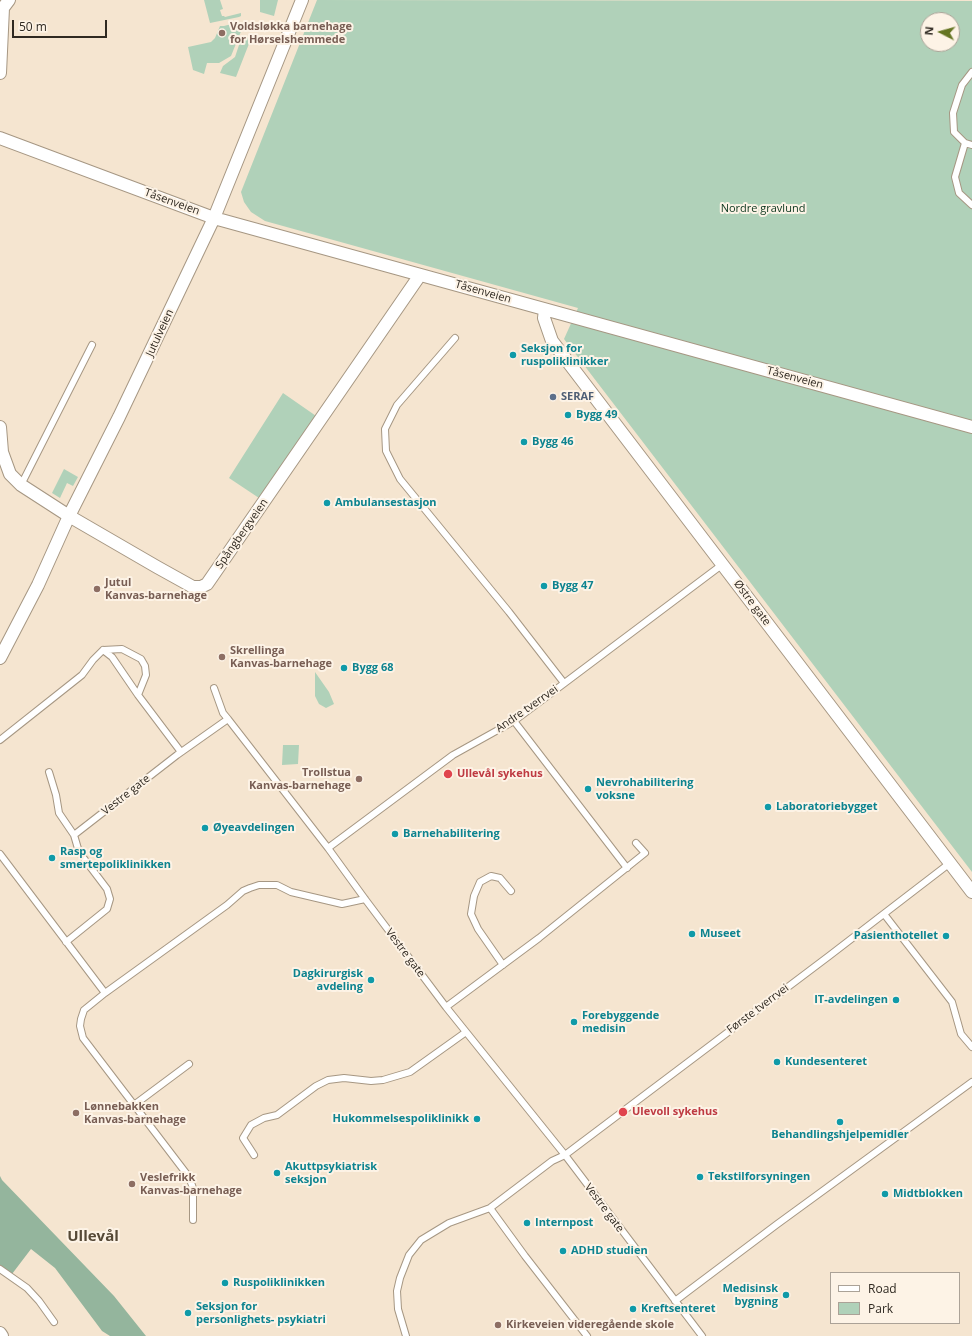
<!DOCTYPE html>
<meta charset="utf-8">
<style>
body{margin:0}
#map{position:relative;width:972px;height:1336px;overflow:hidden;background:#f5e5d0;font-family:"Open Sans",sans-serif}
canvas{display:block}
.legend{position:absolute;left:830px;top:1272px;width:130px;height:52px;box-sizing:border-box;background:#fdf3e6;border:1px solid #aba297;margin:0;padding:5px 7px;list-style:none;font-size:12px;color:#2f2921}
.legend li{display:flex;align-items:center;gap:8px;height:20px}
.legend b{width:20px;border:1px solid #aba297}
.north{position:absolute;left:920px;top:12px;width:40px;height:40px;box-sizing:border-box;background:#fdf3e6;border:1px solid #aba297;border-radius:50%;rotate:276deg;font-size:11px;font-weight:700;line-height:16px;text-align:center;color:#2f2921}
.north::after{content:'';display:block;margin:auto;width:14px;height:18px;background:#657522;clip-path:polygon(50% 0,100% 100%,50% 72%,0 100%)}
.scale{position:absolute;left:12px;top:20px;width:95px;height:18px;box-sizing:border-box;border:2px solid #2f2921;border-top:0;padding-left:5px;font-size:12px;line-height:14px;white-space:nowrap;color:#2f2921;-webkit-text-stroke:3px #fdf3e6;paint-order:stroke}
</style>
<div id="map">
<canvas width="972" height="1336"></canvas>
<ul class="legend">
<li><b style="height:5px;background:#fff"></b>Road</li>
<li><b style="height:11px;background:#b0d1b9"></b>Park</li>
</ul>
<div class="north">N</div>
<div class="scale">50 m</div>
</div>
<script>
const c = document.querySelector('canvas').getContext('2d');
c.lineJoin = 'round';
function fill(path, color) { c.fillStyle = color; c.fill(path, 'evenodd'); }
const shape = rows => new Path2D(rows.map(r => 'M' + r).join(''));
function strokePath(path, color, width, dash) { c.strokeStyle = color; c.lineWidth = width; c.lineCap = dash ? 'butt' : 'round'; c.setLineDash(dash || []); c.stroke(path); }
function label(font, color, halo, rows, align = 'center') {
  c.font = font + ' "Open Sans",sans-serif'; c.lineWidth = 4; c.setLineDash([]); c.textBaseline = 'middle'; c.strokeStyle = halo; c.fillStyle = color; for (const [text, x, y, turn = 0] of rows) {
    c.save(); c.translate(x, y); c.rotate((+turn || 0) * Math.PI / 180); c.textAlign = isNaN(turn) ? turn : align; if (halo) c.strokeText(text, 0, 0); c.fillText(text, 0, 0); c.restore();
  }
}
fill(shape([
 [204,0,220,0,223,9,220,10,222,16,224,16,225,17,241,13,241,16,239,17,210,23],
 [260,0,278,0,274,16,260,12],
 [317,0,972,1,972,872,564,339,578,308,265,221,251,212,244,202,241,192],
 [928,20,952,20,952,44,928,44],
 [239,22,242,29,231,56,219,63,207,63,204,74,193,70,188,47,211,42,215,38,220,26,224,26],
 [252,36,236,77,220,73,223,66,235,57,241,39],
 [283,393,319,418,262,500,229,478],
 [64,469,78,477,73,486,67,483,60,498,52,493],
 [315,672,329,692,334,704,326,708,319,704,315,696],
 [283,745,299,745,298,764,282,765]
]), '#b0d1b9');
fill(shape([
 [0,1176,2,1180,114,1296,146,1336,110,1336,102,1331,55,1268,31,1249,12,1274,0,1266]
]), '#94b59d');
const lane = shape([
 [972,72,962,85,953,113,954,132,965,143,972,145],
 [965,143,955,177,959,193,972,205],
 [455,338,397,405,385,429,386,451,400,479,509,612,564,683],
 [21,485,92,345],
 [103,650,112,657,138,695],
 [214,688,223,713,228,719],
 [514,721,627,868],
 [0,740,82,675,93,660,103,650,122,649,141,659,145,666,146,675,138,695,181,752],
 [49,772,56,795,59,813,74,835,79,852,107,889,110,899,107,909,66,942],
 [74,835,177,755,228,719,328,848,365,899,446,1007,565,1155,702,1336],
 [328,848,453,755,514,721,723,564],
 [0,854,105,993],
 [884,914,952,1002,961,1034,972,1047],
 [503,965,478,929,471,914,474,896,480,882,491,876,500,878,511,891],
 [446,1007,539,938,645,853,636,843],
 [134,1105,189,1064],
 [254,1155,243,1138,251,1125,264,1118,277,1115,316,1086,328,1080,344,1078,371,1081,383,1080,410,1072,466,1032],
 [490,1208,525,1256,587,1336],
 [193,1220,193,1188,189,1177,83,1038,80,1026,81,1019,84,1010,105,993,227,905,243,891,250,888,259,885,277,885,291,892,342,904,365,899],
 [0,1269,27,1288,39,1301,54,1322],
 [675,1301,776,1225,972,1082],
 [406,1336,398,1309,397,1291,400,1278,409,1255,421,1240,449,1223,490,1208,552,1161,565,1155,829,956,950,863]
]);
const street = shape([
 [0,73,3,8,9,0],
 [0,138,214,218,972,427],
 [545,310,544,318,552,341,972,892],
 [0,427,2,452,10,474,21,485,69,516,157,567,193,587,201,587,207,584,420,275],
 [0,658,38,585,69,516,119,417,214,218,302,0],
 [0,1333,2,1336]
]);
strokePath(lane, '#a69783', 8);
strokePath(street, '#a69783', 14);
strokePath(lane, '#fff', 6);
strokePath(street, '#fff', 12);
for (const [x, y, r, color] of [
 [222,33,4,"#8d6e63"],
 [513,355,4,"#0f9aa8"],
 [553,397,4,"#5c6f8a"],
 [568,415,4,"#0f9aa8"],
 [524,442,4,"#0f9aa8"],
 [327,503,4,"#0f9aa8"],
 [544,586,4,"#0f9aa8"],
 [97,589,4,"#8d6e63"],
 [222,657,4,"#8d6e63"],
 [344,668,4,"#0f9aa8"],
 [448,774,5,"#e0444e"],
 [359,779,4,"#8d6e63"],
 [588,789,4,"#0f9aa8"],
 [768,807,4,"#0f9aa8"],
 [205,828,4,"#0f9aa8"],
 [395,834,4,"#0f9aa8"],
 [52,858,4,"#0f9aa8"],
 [692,934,4,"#0f9aa8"],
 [946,936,4,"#0f9aa8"],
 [371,980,4,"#0f9aa8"],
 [896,1000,4,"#0f9aa8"],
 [574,1022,4,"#0f9aa8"],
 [777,1062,4,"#0f9aa8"],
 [623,1112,5,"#e0444e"],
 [76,1113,4,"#8d6e63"],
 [477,1119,4,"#0f9aa8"],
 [840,1122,4,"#0f9aa8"],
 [277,1173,4,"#0f9aa8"],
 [700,1177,4,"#0f9aa8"],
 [132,1184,4,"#8d6e63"],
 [885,1194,4,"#0f9aa8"],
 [527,1223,4,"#0f9aa8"],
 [563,1251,4,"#0f9aa8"],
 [225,1283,4,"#0f9aa8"],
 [786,1295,4,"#0f9aa8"],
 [633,1309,4,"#0f9aa8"],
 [188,1313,4,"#0f9aa8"],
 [498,1325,4,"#8d6e63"]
]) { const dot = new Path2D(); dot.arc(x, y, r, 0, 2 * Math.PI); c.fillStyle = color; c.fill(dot); strokePath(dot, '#fdf3e6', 1.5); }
label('bold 11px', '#785e54', '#fdf3e6', [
 ["Voldsløkka barnehage",230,27],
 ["for Hørselshemmede",230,40],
 ["Jutul",105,583],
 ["Kanvas-barnehage",105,596],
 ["Skrellinga",230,651],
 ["Kanvas-barnehage",230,664],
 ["Trollstua",351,773,"right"],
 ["Kanvas-barnehage",351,786,"right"],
 ["Lønnebakken",84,1107],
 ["Kanvas-barnehage",84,1120],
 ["Veslefrikk",140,1178],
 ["Kanvas-barnehage",140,1191],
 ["Kirkeveien videregående skole",506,1325]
], 'left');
label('11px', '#2f2921', '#fdf3e6', [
 ["Tåsenveien",172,202,20],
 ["Tåsenveien",483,292,16],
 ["Jutulveien",160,333,-65],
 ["Tåsenveien",795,378,15],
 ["Spångbergveien",242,534,-55],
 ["Østre gate",752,603,53],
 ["Andre tverrvei",527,709,-35],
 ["Vestre gate",126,795,-38],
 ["Vestre gate",405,953,53],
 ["Første tverrvei",758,1009,-37],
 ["Vestre gate",604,1208,53]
]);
label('11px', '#0a351c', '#fdf3e6', [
 ["Nordre gravlund",763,209]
]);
label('bold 11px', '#0d838f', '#fdf3e6', [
 ["Seksjon for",521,349],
 ["ruspoliklinikker",521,362],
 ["Bygg 49",576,415],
 ["Bygg 46",532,442],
 ["Ambulansestasjon",335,503],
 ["Bygg 47",552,586],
 ["Bygg 68",352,668],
 ["Nevrohabilitering",596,783],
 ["voksne",596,796],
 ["Laboratoriebygget",776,807],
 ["Øyeavdelingen",213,828],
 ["Barnehabilitering",403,834],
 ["Rasp og",60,852],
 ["smertepoliklinikken",60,865],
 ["Museet",700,934],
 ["Pasienthotellet",938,936,"right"],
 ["Dagkirurgisk",363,974,"right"],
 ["avdeling",363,987,"right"],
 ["IT-avdelingen",888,1000,"right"],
 ["Forebyggende",582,1016],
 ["medisin",582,1029],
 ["Kundesenteret",785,1062],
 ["Hukommelsespoliklinikk",469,1119,"right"],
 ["Behandlingshjelpemidler",840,1135,"center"],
 ["Akuttpsykiatrisk",285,1167],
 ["seksjon",285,1180],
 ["Tekstilforsyningen",708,1177],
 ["Midtblokken",893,1194],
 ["Internpost",535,1223],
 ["ADHD studien",571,1251],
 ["Ruspoliklinikken",233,1283],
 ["Medisinsk",778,1289,"right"],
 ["bygning",778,1302,"right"],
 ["Seksjon for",196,1307],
 ["personlighets- psykiatri",196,1320],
 ["Kreftsenteret",641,1309]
], 'left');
label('bold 11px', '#4e5e75', '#fdf3e6', [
 ["SERAF",561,397]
], 'left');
label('bold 11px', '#be3a42', '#fdf3e6', [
 ["Ullevål sykehus",457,774],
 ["Ulevoll sykehus",632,1112]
], 'left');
label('bold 15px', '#564937', '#fdf3e6', [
 ["Ullevål",93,1237]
]);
</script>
